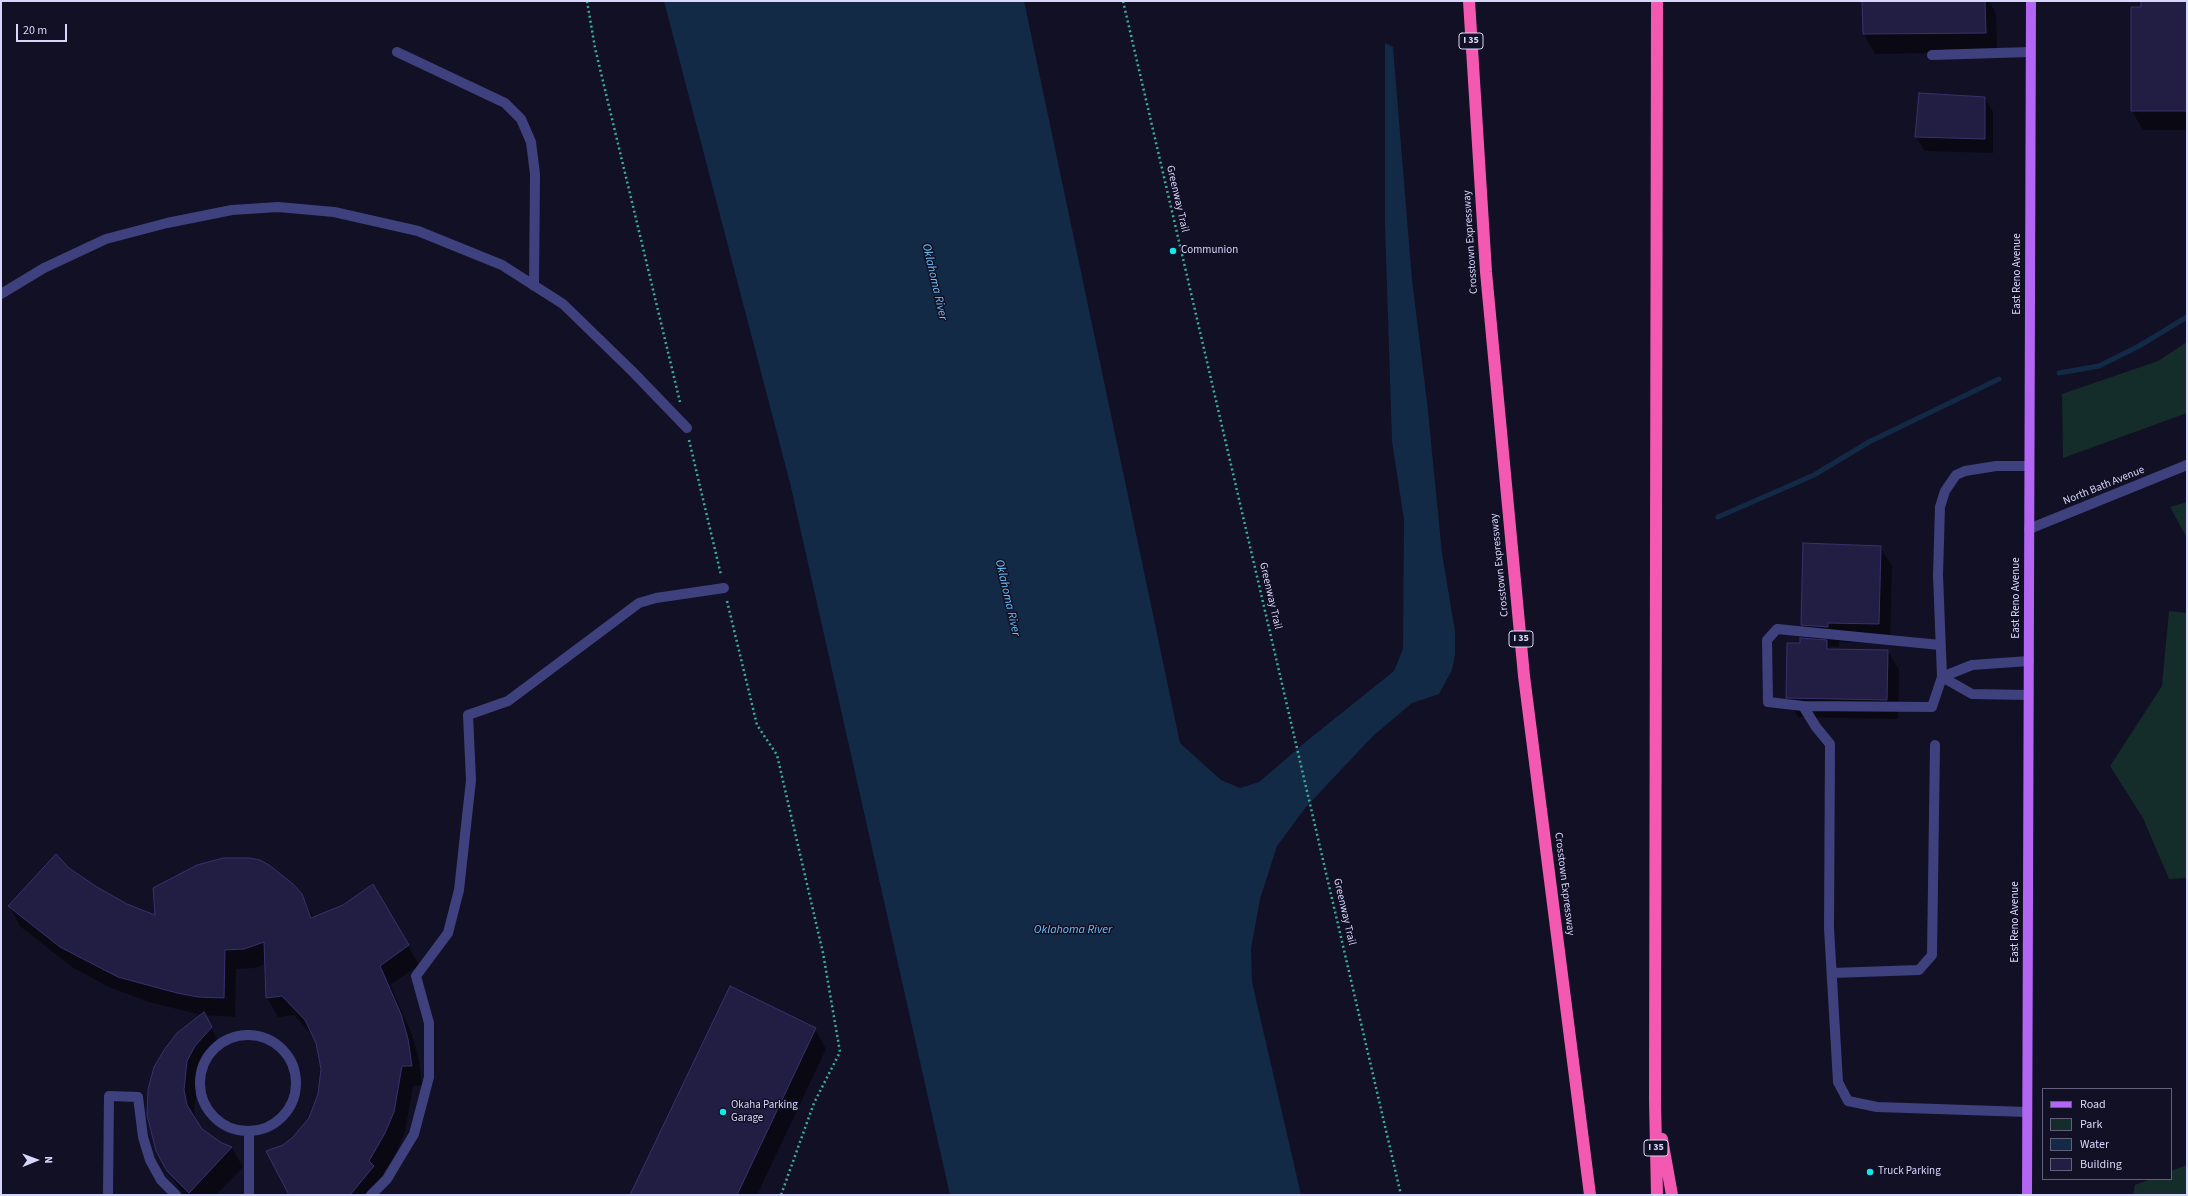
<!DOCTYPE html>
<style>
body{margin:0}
#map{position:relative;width:2188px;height:1196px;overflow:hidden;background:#121024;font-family:"Source Sans 3",sans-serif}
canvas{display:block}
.frame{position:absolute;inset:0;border:2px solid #d7d6fc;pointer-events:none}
.legend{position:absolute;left:2042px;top:1088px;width:130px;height:92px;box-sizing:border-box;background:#121024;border:1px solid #615f7a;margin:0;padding:5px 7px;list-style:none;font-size:12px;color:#d7d6fc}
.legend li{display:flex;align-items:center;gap:8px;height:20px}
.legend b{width:20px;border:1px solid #615f7a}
.north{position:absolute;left:16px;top:1140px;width:40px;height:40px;-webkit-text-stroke:3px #121024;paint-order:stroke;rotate:89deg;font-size:11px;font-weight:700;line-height:16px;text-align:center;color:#d7d6fc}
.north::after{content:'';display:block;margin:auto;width:14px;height:18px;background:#d7d6fc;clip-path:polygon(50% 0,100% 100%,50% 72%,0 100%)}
.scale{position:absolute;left:16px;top:24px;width:51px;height:18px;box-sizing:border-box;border:2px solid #d7d6fc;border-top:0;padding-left:5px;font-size:12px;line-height:14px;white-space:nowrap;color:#d7d6fc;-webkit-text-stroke:3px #121024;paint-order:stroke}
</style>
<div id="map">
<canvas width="2188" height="1196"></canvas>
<div class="frame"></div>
<ul class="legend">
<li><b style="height:5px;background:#b365f4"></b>Road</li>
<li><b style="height:11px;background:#142d2a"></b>Park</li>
<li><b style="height:11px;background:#122a46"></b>Water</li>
<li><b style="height:11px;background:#221e43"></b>Building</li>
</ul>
<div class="north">N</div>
<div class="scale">20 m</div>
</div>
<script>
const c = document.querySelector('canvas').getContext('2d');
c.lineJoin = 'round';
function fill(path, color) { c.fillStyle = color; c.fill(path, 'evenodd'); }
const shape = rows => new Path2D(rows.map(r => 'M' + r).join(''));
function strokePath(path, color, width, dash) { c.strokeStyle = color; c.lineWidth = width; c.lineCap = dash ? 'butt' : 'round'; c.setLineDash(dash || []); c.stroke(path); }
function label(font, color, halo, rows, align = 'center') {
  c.font = font + ' "Source Sans 3",sans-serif'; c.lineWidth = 3; c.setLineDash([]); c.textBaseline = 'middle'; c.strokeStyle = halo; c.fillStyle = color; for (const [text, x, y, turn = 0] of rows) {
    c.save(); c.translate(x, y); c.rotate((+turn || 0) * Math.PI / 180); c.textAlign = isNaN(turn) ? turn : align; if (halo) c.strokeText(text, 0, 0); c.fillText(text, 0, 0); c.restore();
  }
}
fill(shape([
 [2187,342,2187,413,2063,458,2062,394,2158,361],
 [2187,502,2187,538,2170,507],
 [2169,611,2187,613,2187,878,2169,879,2143,818,2110,766,2162,686],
 [2187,1165,2187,1195,2133,1195,2135,1185,2151,1179,2171,1179,2171,1171]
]), '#142d2a');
fill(shape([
 [664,1,1024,1,1180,743,1221,780,1240,788,1259,782,1308,740,1394,671,1403,649,1404,520,1392,441,1385,226,1385,43,1393,47,1412,280,1427,402,1442,553,1455,632,1455,654,1452,670,1439,694,1412,703,1373,736,1306,807,1277,846,1260,899,1251,949,1252,982,1301,1195,950,1195,790,483]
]), '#122a46');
fill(shape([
 [1863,1,1989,1,1996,14,1997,52,1875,54,1864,34],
 [2142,1,2187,1,2187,130,2143,130,2132,111],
 [1985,98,1993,112,1993,153,1925,151,1916,137],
 [1880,547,1892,566,1890,643,1839,642,1839,647,1829,646,1832,650,1888,651,1899,670,1898,719,1798,717,1787,697,1801,644,1810,640,1802,625],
 [68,868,97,888,126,904,156,916,301,895,314,918,344,905,373,885,419,965,390,985,412,1034,419,1060,422,1085,413,1086,405,1132,396,1153,380,1179,385,1186,378,1195,291,1195,283,1145,293,1137,310,1118,319,1094,322,1069,317,1042,313,1036,294,1015,278,1017,267,998,265,964,255,968,236,969,235,1017,204,1015,222,1048,206,1066,198,1081,194,1110,197,1123,201,1130,222,1144,232,1148,243,1167,216,1195,184,1195,180,1190,157,1151,150,1130,147,1108,148,1089,202,1015,149,1002,109,987,72,967,20,926,9,906],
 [815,1029,826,1049,757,1195,631,1195]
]), '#0007');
strokePath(shape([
 [2059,373,2099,366,2139,346,2187,317],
 [1718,517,1814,475,1869,442,1999,379]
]), '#122a46', 5);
const building = shape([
 [1862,1,1985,1,1986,33,1863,34,1862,1],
 [2141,1,2187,1,2187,111,2131,111,2131,7,2141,7,2141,1],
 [1919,93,1985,97,1985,139,1915,137,1919,93],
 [1803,543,1881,546,1879,624,1828,623,1828,627,1801,625,1803,543],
 [1800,638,1827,640,1827,649,1888,650,1887,700,1786,698,1787,643,1800,643,1800,638],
 [56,854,69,868,97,887,127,904,155,915,153,888,197,865,223,858,250,858,260,860,269,865,293,884,302,894,311,918,343,905,373,884,409,945,380,966,401,1014,408,1039,412,1066,402,1066,394,1112,385,1133,369,1161,374,1166,350,1195,289,1195,266,1151,283,1145,293,1137,309,1118,318,1094,321,1069,316,1043,305,1020,282,996,266,998,264,942,244,949,225,950,224,998,198,997,177,993,118,977,60,947,8,906,56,854],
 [730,986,816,1028,737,1195,630,1195,730,986],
 [204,1012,212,1027,195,1046,187,1061,184,1090,187,1105,202,1129,222,1143,232,1147,189,1193,167,1171,156,1151,147,1115,148,1089,154,1067,164,1050,177,1033,204,1012]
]);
fill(building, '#221e43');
strokePath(building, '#38316e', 1);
strokePath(shape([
 [587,1,595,48,680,402],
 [1123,1,1401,1195],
 [689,440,721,575],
 [727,601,757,725,777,755,823,953,840,1052,814,1103,781,1195]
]), '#38ae9d', 2.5, [2, 3]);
strokePath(shape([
 [397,52,505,103,521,119,531,142,535,174,534,286],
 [1932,55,2030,52],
 [1,294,44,268,106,239,167,223,232,210,278,207,334,212,418,231,502,265,563,304,632,371,687,428],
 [2029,529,2187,465],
 [1940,645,1777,629,1767,640,1768,702,1803,706,1816,727,1830,744,1829,928,1838,1082,1848,1101,1877,1107,2027,1112],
 [1942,677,1972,694,2028,695],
 [1942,677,1972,665,2029,661],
 [1803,706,1932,707,1942,677,1938,575,1940,507,1945,491,1956,475,1965,471,1996,466,2029,466],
 [1832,973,1919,970,1932,955,1935,745],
 '200 1083a48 48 0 1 1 96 0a48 48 0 1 1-96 0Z',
 [249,1131,249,1195],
 [108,1195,109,1096,138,1097,143,1137,150,1160,161,1180,176,1195],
 [371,1195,387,1179,414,1134,429,1077,429,1023,416,976,448,933,459,890,471,780,468,715,508,701,639,603,656,598,724,588]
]), '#3f417f', 10);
strokePath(shape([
 [2027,1195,2031,1]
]), '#b365f4', 10);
strokePath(shape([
 [1469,1,1486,272,1524,676,1590,1195],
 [1662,1139,1672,1195],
 [1657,1195,1655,1100,1657,1]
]), '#f359b0', 12);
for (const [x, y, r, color] of [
 [1173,251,4,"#11e9ed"],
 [723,1112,4,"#11e9ed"],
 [1870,1172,4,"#11e9ed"]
]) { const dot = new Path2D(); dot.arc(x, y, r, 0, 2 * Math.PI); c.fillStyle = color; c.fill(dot); strokePath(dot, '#121024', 1.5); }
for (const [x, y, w] of [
 [1471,41,24],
 [1521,639,24],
 [1656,1148,24]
]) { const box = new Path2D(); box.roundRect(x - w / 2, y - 8, w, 16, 3); c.fillStyle = '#121024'; c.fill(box); strokePath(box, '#d7d6fc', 1); }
label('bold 10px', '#d7d6fc', null, [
 ["I 35",1471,41],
 ["I 35",1521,639],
 ["I 35",1656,1148]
]);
label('11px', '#d7d6fc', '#121024', [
 ["Greenway Trail",1177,199,77],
 ["Crosstown Expressway",1471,242,-94],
 ["East Reno Avenue",2018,274,-90],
 ["North Bath Avenue",2104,486,-22],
 ["Crosstown Expressway",1500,565,-96],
 ["Greenway Trail",1270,596,77],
 ["East Reno Avenue",2017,598,-90],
 ["Crosstown Expressway",1564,884,83],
 ["Greenway Trail",1344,912,77],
 ["East Reno Avenue",2016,922,-90]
]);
label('11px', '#d7d6fc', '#121024', [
 ["Communion",1181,251],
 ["Okaha Parking",731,1106],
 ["Garage",731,1119],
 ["Truck Parking",1878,1172]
], 'left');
label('italic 12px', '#6bc0f5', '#121024', [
 ["Oklahoma River",934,282,77],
 ["Oklahoma River",1007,598,77],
 ["Oklahoma River",1073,930]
]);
</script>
